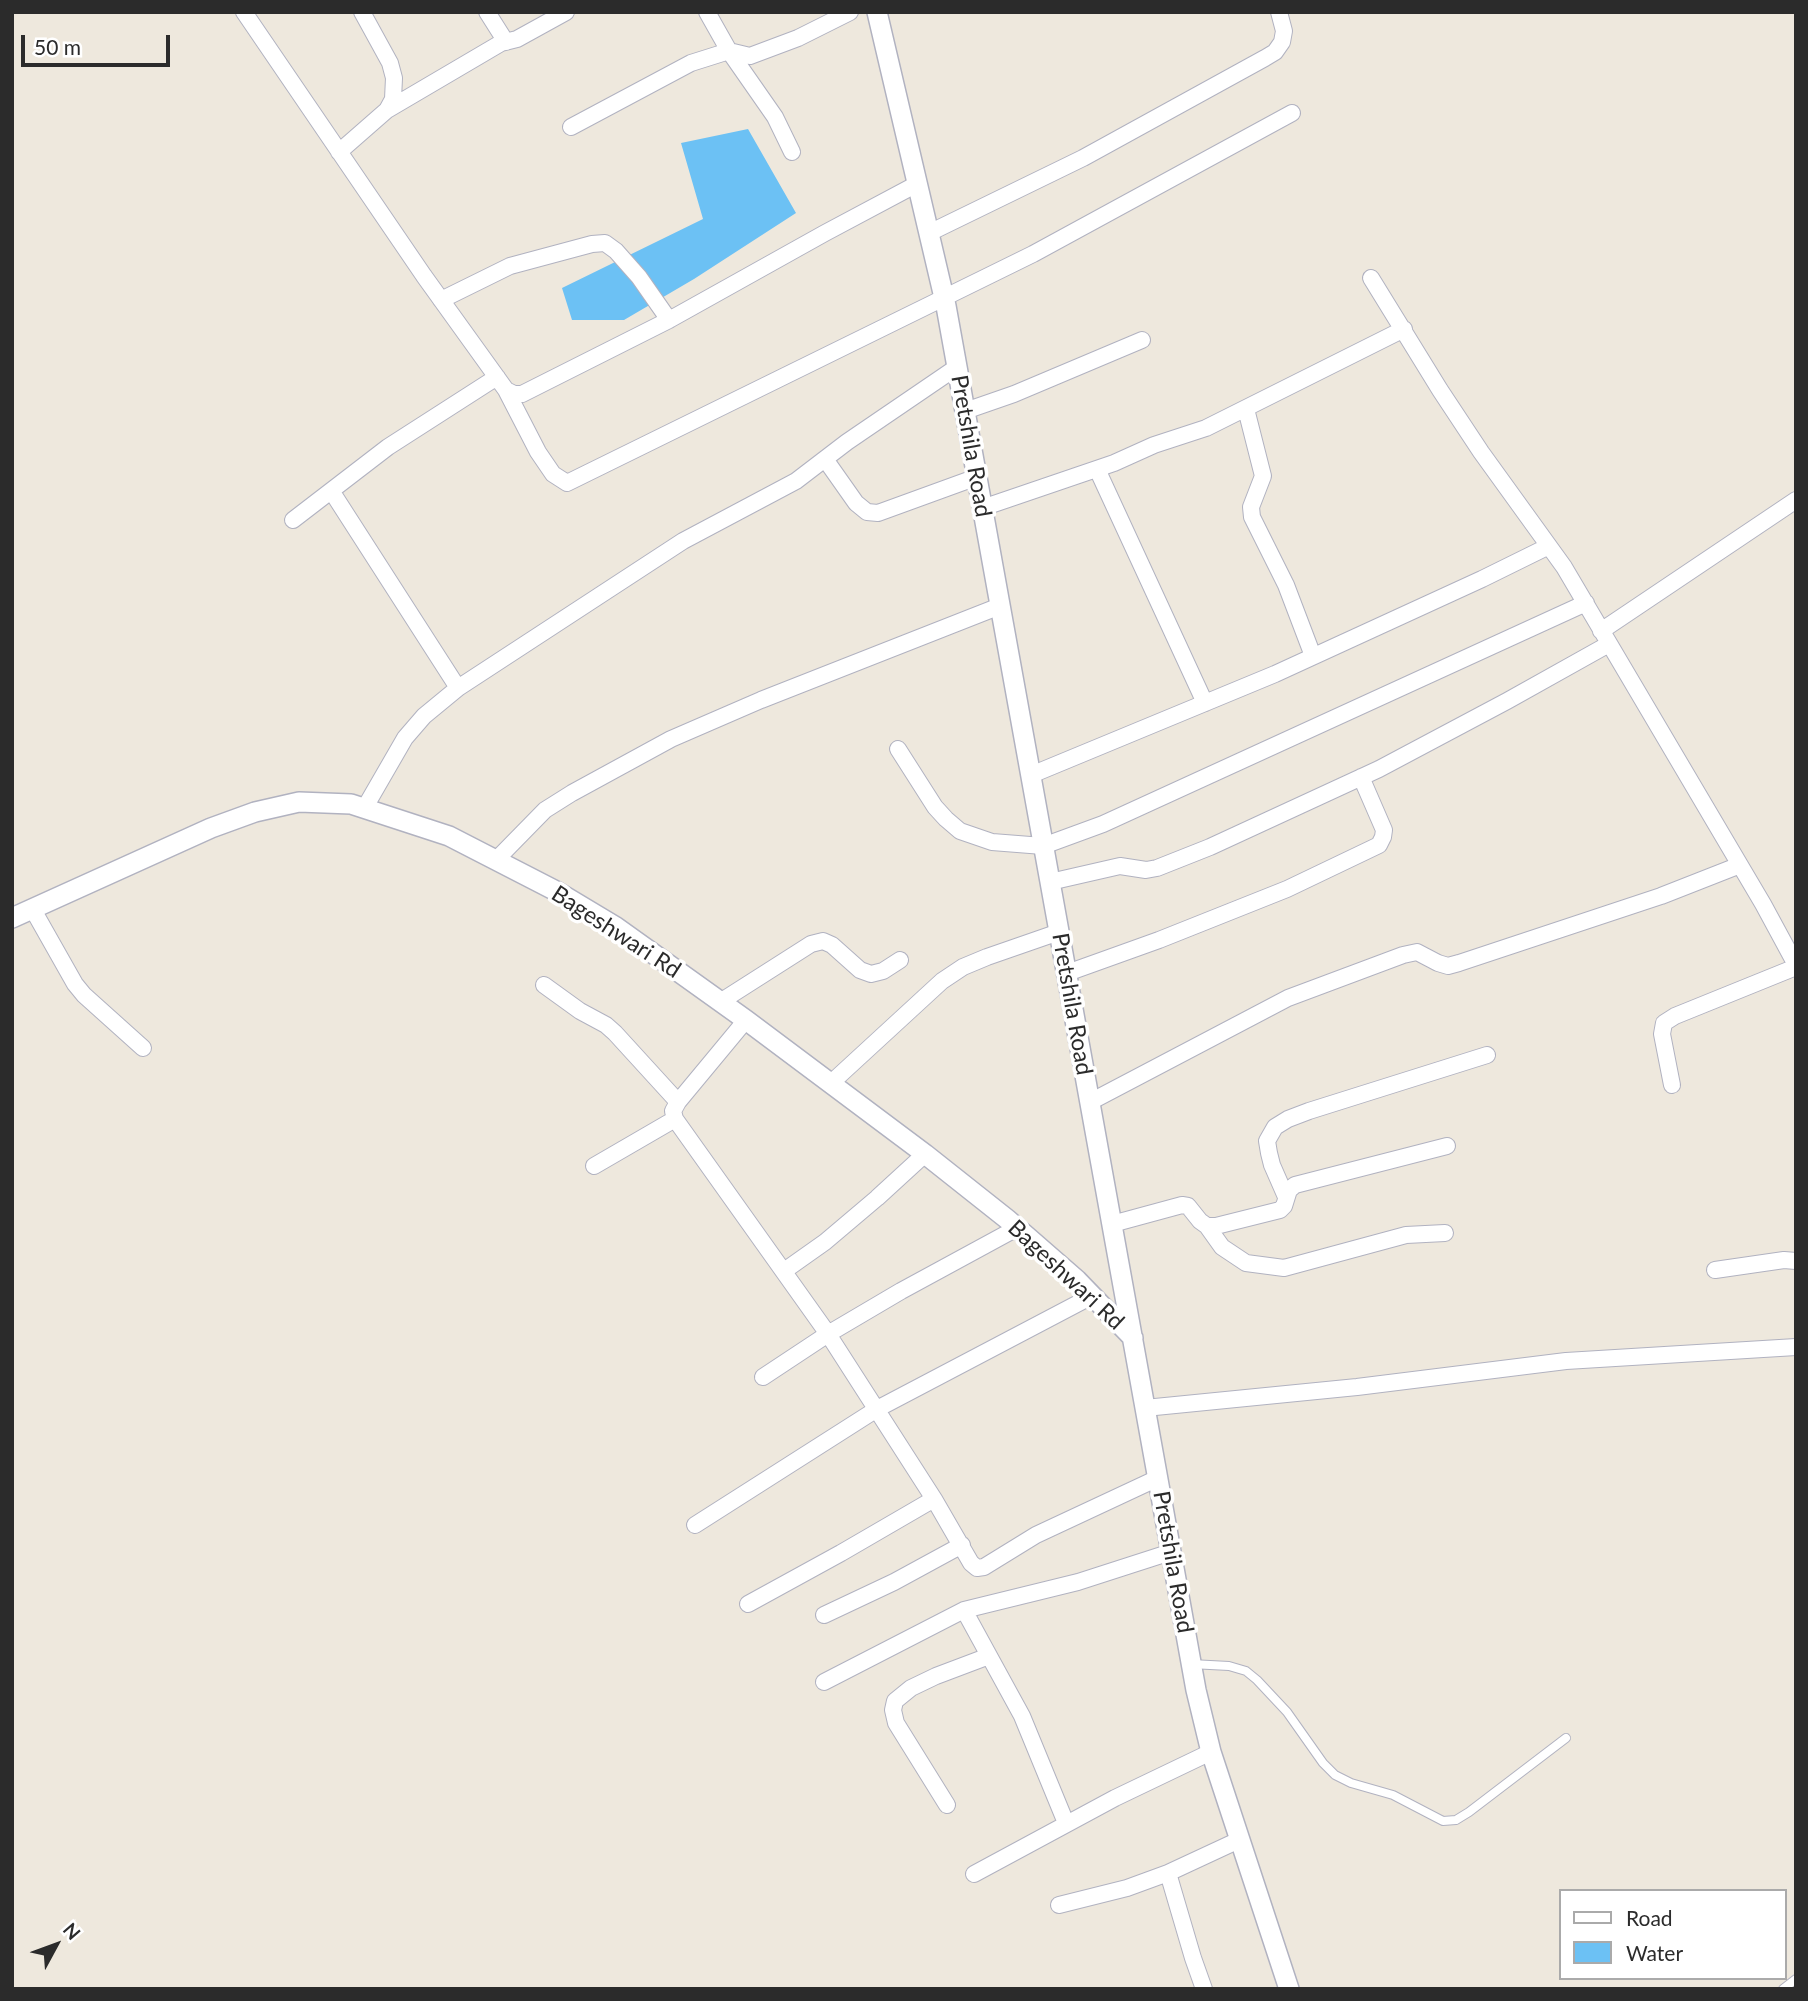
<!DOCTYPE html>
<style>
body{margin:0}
#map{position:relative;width:1808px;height:2001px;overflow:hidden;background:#eee8dd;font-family:Lato,sans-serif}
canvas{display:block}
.frame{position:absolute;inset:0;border:14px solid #2b2b2b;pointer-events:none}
.legend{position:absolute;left:1559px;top:1889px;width:228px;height:91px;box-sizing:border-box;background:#fff;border:2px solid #aaa;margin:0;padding:9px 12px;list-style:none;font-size:21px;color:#2b2b2b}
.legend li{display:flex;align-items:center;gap:14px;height:35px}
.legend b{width:35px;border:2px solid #aaa}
.north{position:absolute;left:21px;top:1910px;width:70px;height:70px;-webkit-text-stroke:5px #fff;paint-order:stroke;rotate:49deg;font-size:19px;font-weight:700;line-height:28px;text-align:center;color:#2b2b2b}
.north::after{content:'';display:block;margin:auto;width:24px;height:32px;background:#2b2b2b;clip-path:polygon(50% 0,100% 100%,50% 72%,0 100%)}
.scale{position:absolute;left:21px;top:35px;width:149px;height:32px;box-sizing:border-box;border:4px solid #2b2b2b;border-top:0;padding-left:9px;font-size:21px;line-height:24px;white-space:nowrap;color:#2b2b2b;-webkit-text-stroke:5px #fff;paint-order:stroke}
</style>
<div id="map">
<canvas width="1808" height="2001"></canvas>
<div class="frame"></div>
<ul class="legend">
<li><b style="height:9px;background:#fff"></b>Road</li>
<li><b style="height:19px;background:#6cc1f4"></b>Water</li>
</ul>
<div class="north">N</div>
<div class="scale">50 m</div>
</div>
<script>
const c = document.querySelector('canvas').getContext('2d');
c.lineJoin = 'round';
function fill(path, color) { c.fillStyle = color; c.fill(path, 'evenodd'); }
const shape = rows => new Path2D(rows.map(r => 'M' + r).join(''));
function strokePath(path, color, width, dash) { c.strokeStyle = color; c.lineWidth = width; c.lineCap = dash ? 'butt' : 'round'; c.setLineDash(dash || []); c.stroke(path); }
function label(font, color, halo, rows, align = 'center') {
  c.font = font + ' Lato,sans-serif'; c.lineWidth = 7; c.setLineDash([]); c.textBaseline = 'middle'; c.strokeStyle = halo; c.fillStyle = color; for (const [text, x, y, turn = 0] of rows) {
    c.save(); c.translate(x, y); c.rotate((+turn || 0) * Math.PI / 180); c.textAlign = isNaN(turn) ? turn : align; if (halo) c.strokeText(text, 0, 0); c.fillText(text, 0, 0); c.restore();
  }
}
fill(shape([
 [748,129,796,213,694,279,624,320,572,320,562,288,703,219,681,143]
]), '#6cc1f4');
const service = shape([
 [1191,1664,1229,1666,1246,1671,1257,1680,1287,1712,1323,1763,1335,1775,1351,1783,1393,1795,1443,1821,1456,1820,1469,1812,1566,1738],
 [1783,1989,1796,1979]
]);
const minor = shape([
 [244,12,424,276,506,390,514,394,522,394,669,320,825,233,917,184],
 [487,12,506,42],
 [707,12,729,51,775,117,792,152],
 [387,110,501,43,517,39,566,12],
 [571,127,691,63,729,51,750,56,798,38,850,12],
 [339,152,387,110,393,99,394,78,390,63,362,12],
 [929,233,1083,158,1265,58,1275,52,1282,42,1284,31,1279,12],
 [1371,278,1440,390,1481,452,1564,567,1763,904,1796,965],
 [441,300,510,266,592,244,605,243,616,251,639,277,669,320],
 [506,390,538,452,553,474,567,483,1033,254,1292,113],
 [1246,409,1263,476,1251,507,1252,517,1286,585,1313,656],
 [965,411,1014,394,1142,340],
 [825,459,856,503,867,512,878,513,977,477],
 [1097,469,1205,703],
 [332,492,458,688],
 [982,508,1114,463,1154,445,1206,428,1404,329],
 [293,520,388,447,497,377],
 [1601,631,1796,500],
 [898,749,935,807,946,819,960,831,992,842,1043,846,1103,824,1586,603],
 [1031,775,1275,674,1482,579,1549,546],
 [364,809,405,738,424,716,458,688,683,541,796,481,847,442,957,367],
 [496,860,545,810,572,793,671,739,761,700,1000,606],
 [1050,882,1120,866,1146,870,1157,868,1210,847,1379,769,1507,701,1609,644],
 [32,908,75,984,84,995,143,1048],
 [1067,973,1159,940,1287,889,1379,845,1383,837,1384,830,1361,777],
 [544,985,580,1011,606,1025,615,1033,678,1102],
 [720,1002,811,944,823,941,832,945,860,970,871,974,883,971,900,960],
 [746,1020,678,1102,673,1111,675,1119,828,1334,934,1499,971,1563,977,1568,984,1567,1036,1535,1158,1478],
 [830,1084,942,981,963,967,987,957,1059,932],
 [1672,1085,1662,1034,1664,1023,1675,1016,1796,967],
 [1090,1102,1288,998,1403,955,1417,952,1438,963,1448,966,1459,963,1661,896,1740,865],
 [594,1166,675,1119],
 [1286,1197,1272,1165,1269,1153,1267,1141,1275,1127,1288,1119,1309,1111,1487,1055],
 [1112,1224,1182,1205,1188,1206,1200,1221,1207,1226,1216,1226,1280,1210,1284,1206,1289,1190,1295,1185,1447,1146],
 [1207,1226,1222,1247,1246,1263,1284,1268,1406,1235,1445,1233],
 [1715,1270,1784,1260,1796,1261],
 [784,1271,825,1242,877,1198,925,1154],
 [763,1377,828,1334,901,1291,1017,1228],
 [1145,1408,1357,1387,1566,1361,1796,1347],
 [695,1525,877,1409,1092,1296],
 [748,1604,841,1553,934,1499],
 [964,1610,1022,1716,1066,1823],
 [824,1615,894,1582,962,1545],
 [824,1682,964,1610,1078,1582,1171,1552],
 [947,1805,896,1723,893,1710,895,1701,911,1688,936,1676,989,1656],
 [1168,1873,1193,1958,1204,1989],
 [974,1874,1115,1798,1211,1752],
 [1059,1905,1127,1888,1168,1873,1239,1840]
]);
const tertiary = shape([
 [877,12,946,306,1196,1690,1211,1752,1289,1989],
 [12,918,211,828,255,812,299,802,351,804,449,836,556,891,616,927,746,1020,925,1154,1007,1219,1077,1280,1133,1338]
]);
strokePath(service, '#b1b2c0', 10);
strokePath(minor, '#b1b2c0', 18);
strokePath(tertiary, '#b1b2c0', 22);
strokePath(service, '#fff', 8);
strokePath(minor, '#fff', 16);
strokePath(tertiary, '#fff', 19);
label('23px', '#2b2b2b', '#fff', [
 ["Pretshila Road",971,446,80],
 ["Bageshwari Rd",616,932,33],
 ["Pretshila Road",1072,1004,80],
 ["Bageshwari Rd",1066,1275,43],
 ["Pretshila Road",1173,1562,80]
]);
</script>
